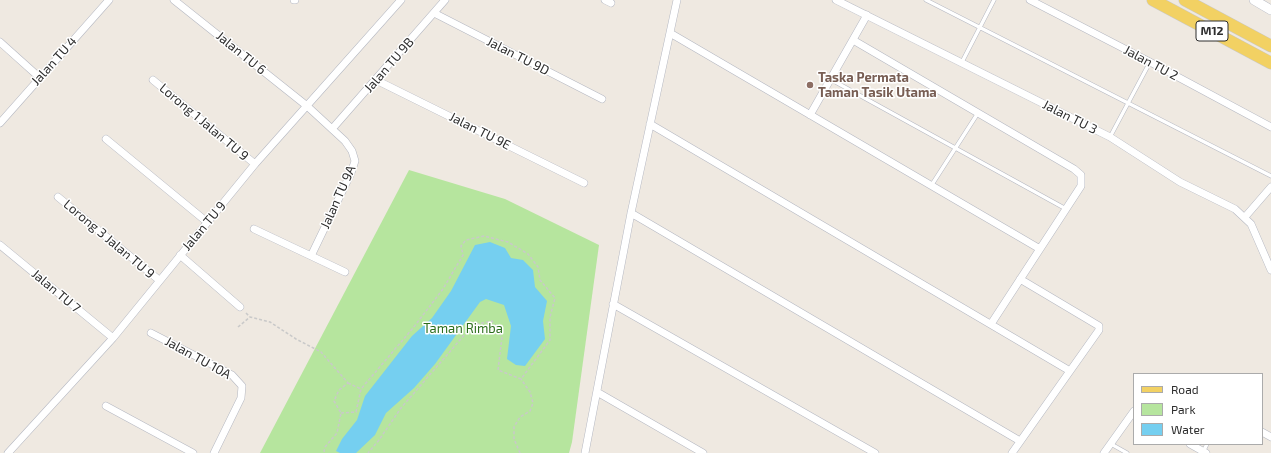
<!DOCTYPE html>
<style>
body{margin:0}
#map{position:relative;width:1271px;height:453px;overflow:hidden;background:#efe9e1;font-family:"Exo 2",sans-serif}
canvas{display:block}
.legend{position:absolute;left:1133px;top:373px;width:130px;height:72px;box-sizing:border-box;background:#fff;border:1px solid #ababab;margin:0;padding:5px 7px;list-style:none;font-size:12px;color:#2e2e2e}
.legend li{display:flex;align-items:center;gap:8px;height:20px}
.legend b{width:20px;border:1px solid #ababab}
</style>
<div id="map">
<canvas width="1271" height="453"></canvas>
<ul class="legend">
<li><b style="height:5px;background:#f2d163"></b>Road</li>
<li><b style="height:11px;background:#b6e59e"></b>Park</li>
<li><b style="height:11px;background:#75cff0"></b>Water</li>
</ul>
</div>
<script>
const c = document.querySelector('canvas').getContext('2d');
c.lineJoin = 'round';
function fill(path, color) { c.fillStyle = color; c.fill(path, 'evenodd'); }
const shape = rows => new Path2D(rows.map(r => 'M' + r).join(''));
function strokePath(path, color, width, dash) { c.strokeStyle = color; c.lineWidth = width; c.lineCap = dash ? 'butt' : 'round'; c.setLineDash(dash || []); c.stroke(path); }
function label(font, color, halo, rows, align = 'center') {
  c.font = font + ' "Exo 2",sans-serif'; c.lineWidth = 3; c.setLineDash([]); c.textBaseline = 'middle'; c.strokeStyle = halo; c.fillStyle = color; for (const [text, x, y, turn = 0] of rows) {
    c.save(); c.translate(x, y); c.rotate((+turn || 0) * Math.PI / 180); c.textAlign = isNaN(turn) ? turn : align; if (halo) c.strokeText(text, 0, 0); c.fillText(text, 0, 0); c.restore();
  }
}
fill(shape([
 [409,170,505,199,599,245,572,442,569,453,260,453]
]), '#b6e59e');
fill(shape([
 [490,242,505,248,511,258,523,260,533,270,535,287,547,301,543,321,545,339,525,366,516,365,507,359,511,326,504,305,486,299,480,302,435,364,414,388,386,413,375,435,356,453,340,453,336,451,342,439,357,420,365,396,412,336,432,318,451,291,475,245]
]), '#75cff0');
const service = shape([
 [926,0,1271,176],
 [962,62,994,0],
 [830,79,1066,209],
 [1110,137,1150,62],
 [931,186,978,113],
 [1111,444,1127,453],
 [1203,452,1207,444]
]);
const minor = shape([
 [174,0,307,106,345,141,352,151,355,161,351,173,311,256],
 [294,0,295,0],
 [605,0,611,3],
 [836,0,1110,137,1180,182,1235,209,1251,224,1271,270],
 [1030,0,1150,62,1271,127],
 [434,13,602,99],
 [670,33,1040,249],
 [853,40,1074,169,1081,175,1081,186,991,324],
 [0,42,39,77],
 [153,80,255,164],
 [376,80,584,183],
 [810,115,867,15],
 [0,123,109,0],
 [650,124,1070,371],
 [332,129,445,0],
 [106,139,207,222],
 [58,197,159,280],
 [631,213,1020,441],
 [1245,217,1271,187],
 [254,229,345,272],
 [0,245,113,338],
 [180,255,240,307],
 [613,304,875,453],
 [151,333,217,367,232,375,242,386,241,398,214,453],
 [597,392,703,453],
 [106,406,193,453],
 [1262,432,1271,437],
 [1190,444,1206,453],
 [8,453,113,338,255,164,401,0],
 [585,453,631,213,677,0],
 [1012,453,1099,330,1099,326,1020,279],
 [1104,453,1134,411]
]);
const tertiary = shape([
 [1254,0,1271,10]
]);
const primary = shape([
 [1153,0,1271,63],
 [1185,0,1271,46]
]);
strokePath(service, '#b4b7c1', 4.5);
strokePath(minor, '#b4b7c1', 8);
strokePath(tertiary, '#b4b7c1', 10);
strokePath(primary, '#c9c9c9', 13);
strokePath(shape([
 [246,313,250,317,270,322,296,339,321,352,348,383,339,390,334,401,341,413,337,433,325,447,324,451,326,453],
 [238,327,250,317],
 [348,383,361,389],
 [341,413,356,412,361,389,413,328,443,289,463,255,461,246,466,240,484,236,508,242,528,254,538,267,540,280,555,298,550,317,550,340,521,379,498,370,502,337,492,321,473,325,401,408,379,440,368,453],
 [520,453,514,439,514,427,520,417,530,411,533,403,530,392,521,379]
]), '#c9c9c9', 1.5, [3, 2]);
strokePath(service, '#fff', 3.5);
strokePath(minor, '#fff', 7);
strokePath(tertiary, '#fff', 9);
strokePath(primary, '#f2d163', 12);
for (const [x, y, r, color] of [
 [810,85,4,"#8d6e63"]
]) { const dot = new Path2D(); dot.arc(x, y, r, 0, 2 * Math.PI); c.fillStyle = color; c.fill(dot); strokePath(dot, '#fff', 1.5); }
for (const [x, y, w] of [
 [1212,31,32]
]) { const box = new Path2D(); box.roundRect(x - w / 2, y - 10, w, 20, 3); c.fillStyle = '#fff'; c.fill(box); strokePath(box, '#2e2e2e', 1); }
label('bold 12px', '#2e2e2e', null, [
 ["M12",1212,31]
]);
label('13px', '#2e2e2e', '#fff', [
 ["Jalan TU 6",241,53,39],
 ["Jalan TU 9D",518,56,27],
 ["Jalan TU 4",54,61,-48],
 ["Jalan TU 2",1151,63,28],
 ["Jalan TU 9B",389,65,-49],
 ["Jalan TU 3",1070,117,27],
 ["Lorong 1 Jalan TU 9",204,122,40],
 ["Jalan TU 9E",480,131,27],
 ["Jalan TU 9A",338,197,-66],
 ["Jalan TU 9",204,226,-50],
 ["Lorong 3 Jalan TU 9",109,239,40],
 ["Jalan TU 7",56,291,40],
 ["Jalan TU 10A",198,358,29]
]);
label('bold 13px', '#785e54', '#fff', [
 ["Taska Permata",818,78],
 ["Taman Tasik Utama",818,93]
], 'left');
label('13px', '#2c6e1b', '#fff', [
 ["Taman Rimba",463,329]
]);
</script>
